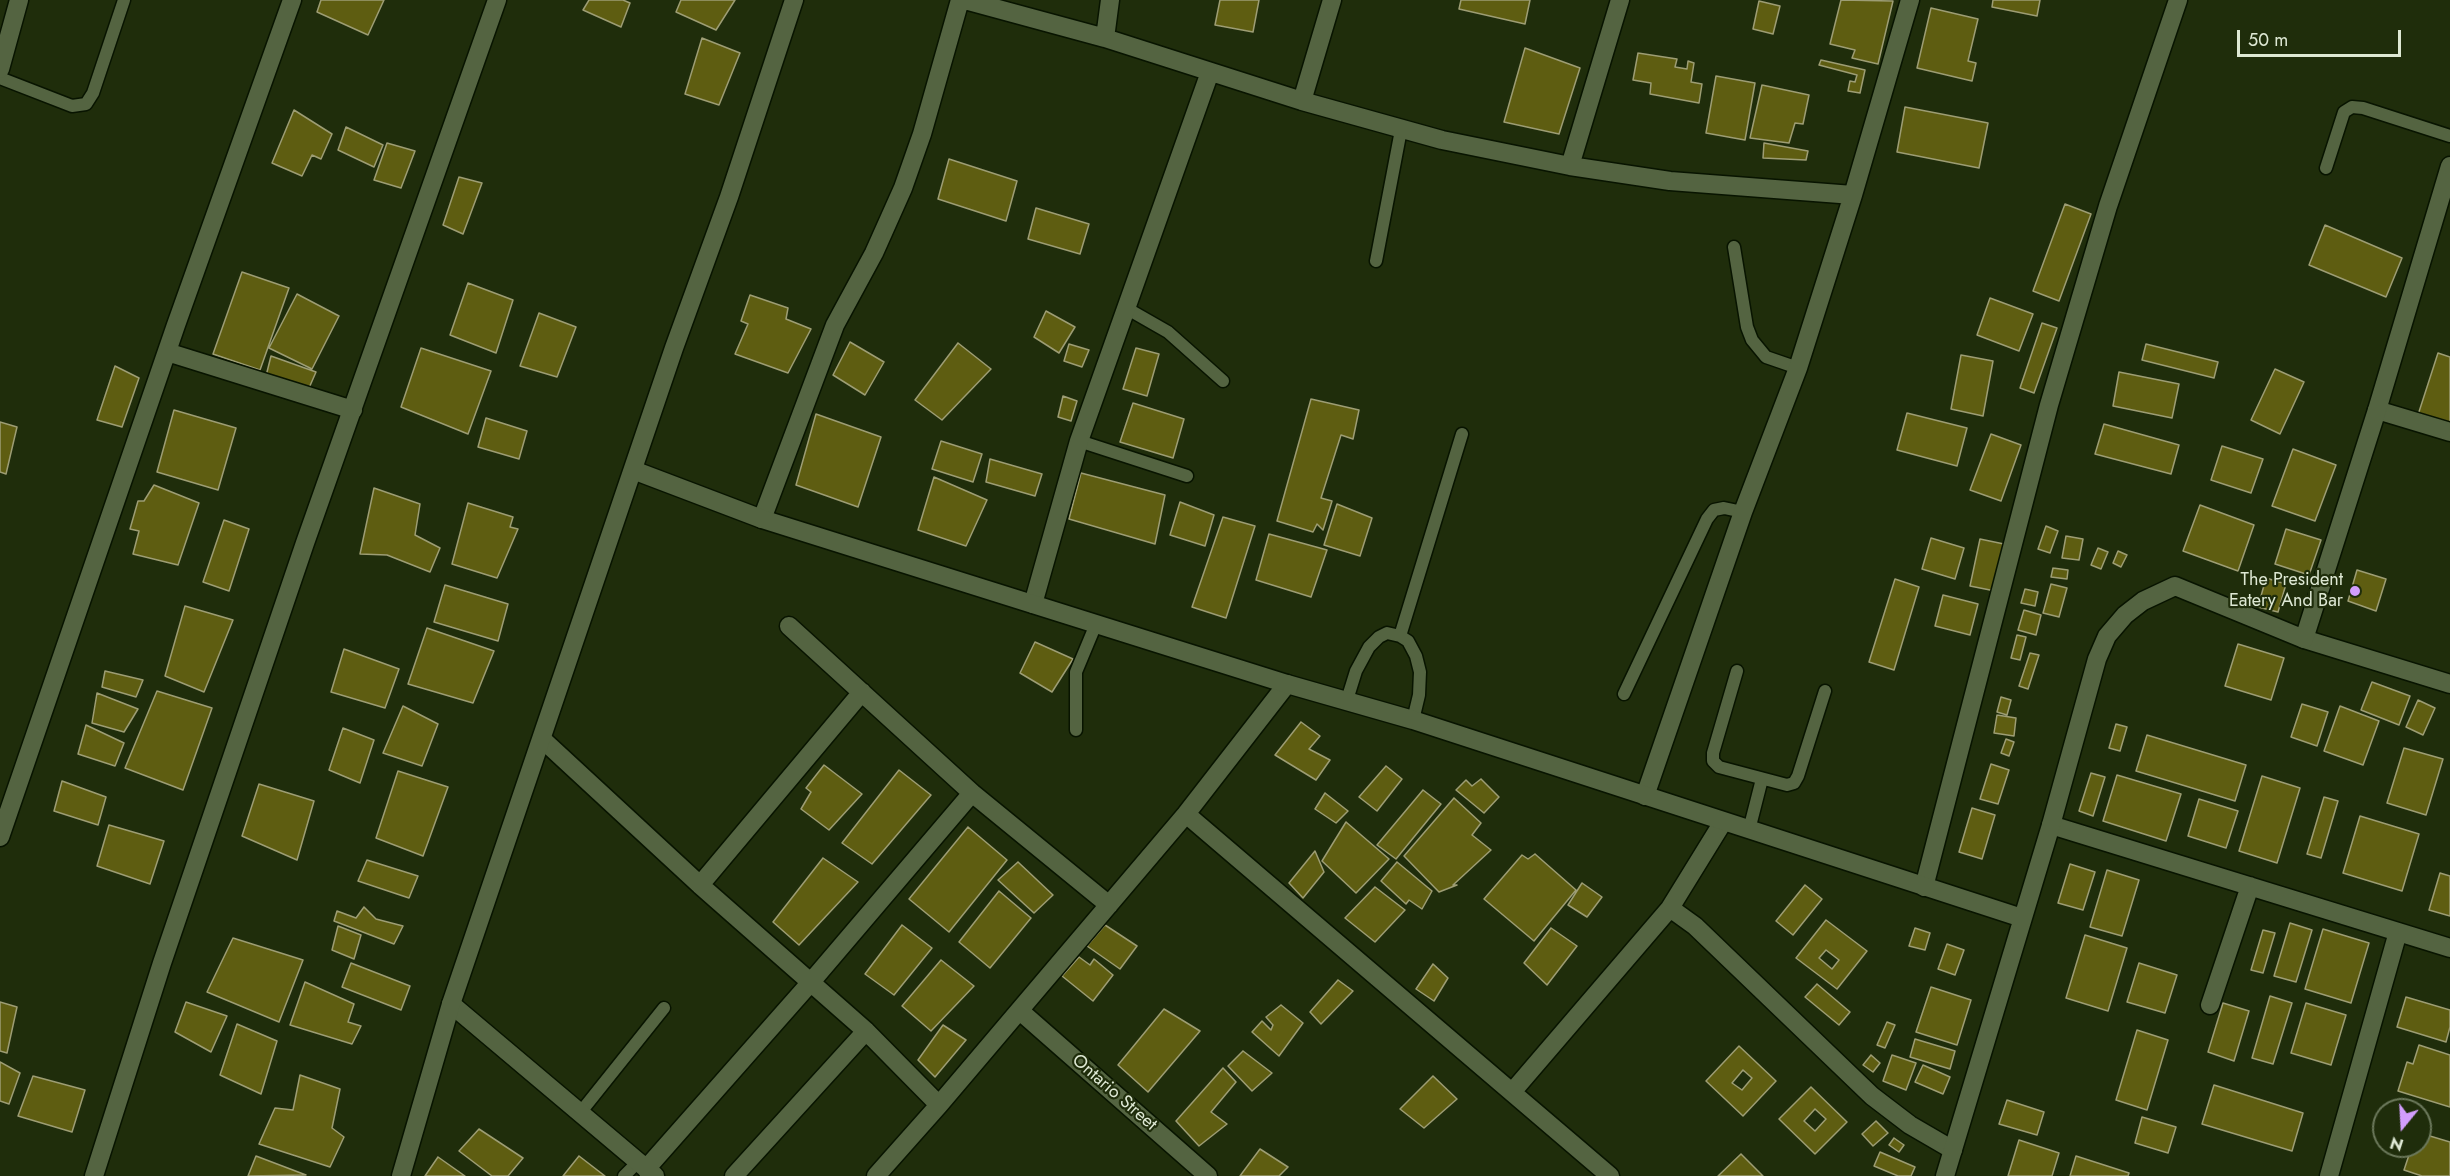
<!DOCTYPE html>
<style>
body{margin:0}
#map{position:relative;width:2450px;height:1176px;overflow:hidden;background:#1f2d0b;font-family:Jost,sans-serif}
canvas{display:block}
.north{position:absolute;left:2372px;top:1098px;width:60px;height:60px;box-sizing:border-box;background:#1f2d0b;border:2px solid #6b785b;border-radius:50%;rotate:198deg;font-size:16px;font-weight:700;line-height:24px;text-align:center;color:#dee8d4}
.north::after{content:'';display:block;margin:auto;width:21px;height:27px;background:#d29dfd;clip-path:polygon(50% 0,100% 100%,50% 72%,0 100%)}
.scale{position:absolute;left:2237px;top:30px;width:164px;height:27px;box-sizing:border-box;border:3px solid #dee8d4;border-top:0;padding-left:8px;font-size:18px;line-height:21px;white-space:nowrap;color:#dee8d4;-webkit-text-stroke:4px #1f2d0b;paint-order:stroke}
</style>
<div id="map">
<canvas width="2450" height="1176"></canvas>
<div class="north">N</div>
<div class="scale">50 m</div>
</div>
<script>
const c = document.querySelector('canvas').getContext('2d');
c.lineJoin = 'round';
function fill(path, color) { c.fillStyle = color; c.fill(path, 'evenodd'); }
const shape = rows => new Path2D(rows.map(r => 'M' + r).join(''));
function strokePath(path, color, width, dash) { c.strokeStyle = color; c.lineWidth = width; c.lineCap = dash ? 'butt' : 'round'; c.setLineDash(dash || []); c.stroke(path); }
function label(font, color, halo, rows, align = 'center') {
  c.font = font + ' Jost,sans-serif'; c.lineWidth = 4.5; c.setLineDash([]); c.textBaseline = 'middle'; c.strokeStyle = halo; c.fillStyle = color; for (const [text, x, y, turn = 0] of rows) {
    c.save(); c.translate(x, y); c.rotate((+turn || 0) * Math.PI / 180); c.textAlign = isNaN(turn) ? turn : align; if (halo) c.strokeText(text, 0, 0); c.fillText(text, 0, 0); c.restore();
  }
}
const building = shape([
 [321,0,384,0,368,35,317,12,321,0],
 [589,0,623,0,630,3,621,27,583,10,589,0],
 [681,0,735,0,716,30,676,12,681,0],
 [1220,0,1259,0,1253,32,1215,25,1220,0],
 [1461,0,1530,0,1525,24,1459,9,1461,0],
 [1841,0,1893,1,1878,64,1852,58,1855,50,1830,44,1841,0],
 [1993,0,2040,0,2037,16,1992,7,1993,0],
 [1759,1,1780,6,1773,34,1753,29,1759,1],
 [1931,8,1978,19,1968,61,1976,63,1972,81,1917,68,1931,8],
 [702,38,740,53,719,105,685,94,702,38],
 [1525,48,1580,68,1559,134,1504,122,1525,48],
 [1638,53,1677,59,1675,67,1687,69,1688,61,1694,63,1691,82,1702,84,1699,103,1650,94,1651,83,1633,80,1638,53],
 [1821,60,1865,70,1860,93,1848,91,1850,81,1855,82,1857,75,1819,65,1821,60],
 [1716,76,1755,83,1745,140,1706,133,1716,76],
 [1762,85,1809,95,1803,124,1795,123,1789,143,1750,138,1762,85],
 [1905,107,1988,123,1979,168,1897,152,1905,107],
 [294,110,332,134,321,159,312,155,302,176,272,163,294,110],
 [346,127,383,145,374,167,338,150,346,127],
 [387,143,415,151,401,188,374,180,387,143],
 [1764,143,1808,151,1806,160,1763,158,1764,143],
 [949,159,1017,181,1006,221,938,199,949,159],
 [459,177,482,183,463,234,443,225,459,177],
 [2065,204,2091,214,2059,301,2033,291,2065,204],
 [1036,208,1089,224,1080,254,1028,239,1036,208],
 [2325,225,2402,258,2386,297,2309,265,2325,225],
 [242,272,289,288,260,370,213,354,242,272],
 [468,283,513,300,496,353,450,335,468,283],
 [297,294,339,316,312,369,269,348,297,294],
 [750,295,788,308,786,319,811,329,788,373,735,354,748,324,741,321,750,295],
 [1990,298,2033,314,2019,351,1977,335,1990,298],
 [1046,311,1075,327,1059,353,1034,337,1046,311],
 [539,313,576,327,557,377,520,366,539,313],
 [2042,323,2057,328,2034,393,2020,388,2042,323],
 [850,342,884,362,865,395,833,375,850,342],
 [958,343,991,369,942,420,915,400,958,343],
 [1069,344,1089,350,1082,367,1064,361,1069,344],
 [2146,344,2218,362,2214,378,2142,360,2146,344],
 [421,348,491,371,468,434,401,407,421,348],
 [1136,348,1159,354,1147,396,1123,389,1136,348],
 [2438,353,2450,357,2450,428,2417,418,2438,353],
 [1961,355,1993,361,1983,416,1951,409,1961,355],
 [271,356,316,372,309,388,266,376,271,356],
 [115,366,139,378,122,427,97,420,115,366],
 [2275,369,2304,382,2280,434,2251,420,2275,369],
 [2119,372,2179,384,2172,418,2113,406,2119,372],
 [1063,396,1077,401,1071,421,1058,417,1063,396],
 [1311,399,1359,410,1353,439,1341,435,1321,498,1332,501,1323,530,1317,524,1313,532,1277,521,1311,399],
 [1133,403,1184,419,1173,458,1120,442,1133,403],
 [174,410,236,428,218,490,157,472,174,410],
 [1907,413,1967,428,1957,466,1897,450,1907,413],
 [816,414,881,437,858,507,796,485,816,414],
 [486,418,527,431,519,459,478,447,486,418],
 [0,422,17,427,6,474,0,472,0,422],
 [2104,424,2179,445,2171,474,2095,454,2104,424],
 [1991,434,2021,445,2001,501,1970,490,1991,434],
 [941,441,982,454,973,482,932,469,941,441],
 [2222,446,2263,459,2251,493,2211,480,2222,446],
 [2293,449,2336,465,2315,521,2272,506,2293,449],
 [990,459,1042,474,1035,496,986,482,990,459],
 [1081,473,1165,495,1155,544,1069,519,1081,473],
 [934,477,987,500,966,546,918,530,934,477],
 [154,485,199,503,178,565,133,554,139,531,130,529,138,501,144,501,154,485],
 [374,488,420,504,415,535,440,548,430,572,387,555,360,554,374,488],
 [1180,502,1214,515,1205,546,1170,535,1180,502],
 [468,503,513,517,510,527,518,529,497,578,452,564,468,503],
 [1337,504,1372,518,1360,556,1324,545,1337,504],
 [2200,505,2254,525,2238,571,2183,551,2200,505],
 [1223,517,1255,526,1226,618,1192,607,1223,517],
 [224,520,249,529,229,591,203,582,224,520],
 [2046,526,2058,531,2050,553,2038,549,2046,526],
 [2286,529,2321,540,2309,575,2275,564,2286,529],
 [1269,534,1327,550,1311,597,1256,580,1269,534],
 [2066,536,2083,539,2079,560,2062,558,2066,536],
 [1931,538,1964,548,1955,579,1922,569,1931,538],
 [1980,539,2004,544,1995,591,1970,586,1980,539],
 [2098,548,2108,552,2101,569,2091,565,2098,548],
 [2118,551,2127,555,2121,567,2113,563,2118,551],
 [2053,568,2068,570,2067,579,2051,577,2053,568],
 [2357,570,2386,579,2376,611,2348,601,2357,570],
 [2266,578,2286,584,2278,612,2258,607,2266,578],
 [1895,579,1919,587,1894,670,1869,662,1895,579],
 [2051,584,2067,588,2059,617,2043,613,2051,584],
 [445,585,508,604,498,641,434,622,445,585],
 [2025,589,2038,592,2035,606,2021,603,2025,589],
 [1943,595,1978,604,1970,635,1935,626,1943,595],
 [185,606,233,620,204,692,165,676,185,606],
 [2024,610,2041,615,2036,635,2018,630,2024,610],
 [427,628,494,651,473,703,408,684,427,628],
 [2017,635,2026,637,2020,660,2011,658,2017,635],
 [1035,642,1073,659,1052,692,1020,673,1035,642],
 [2238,644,2284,658,2271,700,2225,686,2238,644],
 [344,649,399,669,385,708,331,692,344,649],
 [2030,653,2039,655,2028,689,2019,686,2030,653],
 [105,671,143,680,136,697,102,687,105,671],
 [2372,682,2410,696,2399,725,2361,710,2372,682],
 [157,691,212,708,183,790,125,768,157,691],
 [97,693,138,709,124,732,92,723,97,693],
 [2001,697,2011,700,2007,715,1997,712,2001,697],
 [2418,700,2435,708,2423,735,2406,727,2418,700],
 [2302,704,2328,712,2317,746,2291,737,2302,704],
 [403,706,438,724,422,766,383,753,403,706],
 [2340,706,2379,721,2363,765,2324,751,2340,706],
 [1997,715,2016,718,2014,736,1994,733,1997,715],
 [1301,722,1320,736,1309,749,1330,760,1316,780,1275,755,1301,722],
 [2116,724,2127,727,2120,751,2109,748,2116,724],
 [86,725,124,743,115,766,78,754,86,725],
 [343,728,374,740,360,783,329,770,343,728],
 [2147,735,2246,765,2235,801,2136,771,2147,735],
 [2006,739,2014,742,2009,756,2001,753,2006,739],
 [2404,748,2443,759,2426,815,2387,803,2404,748],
 [1991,764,2009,770,1998,804,1980,799,1991,764],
 [824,765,862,794,829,830,801,809,811,792,806,788,824,765],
 [1386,766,1402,779,1377,811,1359,797,1386,766],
 [899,770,931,795,872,864,842,843,899,770],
 [398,771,448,787,423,856,376,838,398,771],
 [2091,773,2105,777,2093,816,2079,811,2091,773],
 [2117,775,2181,794,2166,841,2103,821,2117,775],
 [2262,776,2300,788,2277,863,2239,851,2262,776],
 [1481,779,1499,797,1484,813,1456,790,1466,780,1472,786,1481,779],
 [62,781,106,797,98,825,54,811,62,781],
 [259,784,314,801,297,860,242,836,259,784],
 [1423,790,1441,804,1396,859,1377,845,1423,790],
 [1325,793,1348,811,1336,823,1315,809,1325,793],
 [2324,797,2338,801,2321,858,2307,854,2324,797],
 [1454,798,1481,823,1472,835,1491,850,1453,885,1457,885,1439,892,1404,856,1454,798],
 [2199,799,2238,811,2226,848,2188,836,2199,799],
 [1972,808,1995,815,1982,859,1959,852,1972,808],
 [2360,816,2419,834,2402,891,2343,873,2360,816],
 [1346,822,1389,859,1356,893,1322,861,1346,822],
 [109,825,164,841,150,884,97,866,109,825],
 [968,827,1007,860,949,932,909,899,968,827],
 [1315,851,1324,872,1303,898,1289,883,1315,851],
 [1535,854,1576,890,1534,941,1484,899,1522,855,1528,859,1535,854],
 [823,858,858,882,799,945,773,922,823,858],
 [367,860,418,876,409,898,358,881,367,860],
 [1018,862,1053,895,1034,913,998,880,1018,862],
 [1397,862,1432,891,1422,909,1409,900,1406,904,1381,881,1397,862],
 [2070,864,2095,872,2083,910,2058,903,2070,864],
 [2107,870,2139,880,2122,936,2090,927,2107,870],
 [2440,873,2450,876,2450,916,2429,910,2440,873],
 [1582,883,1602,897,1587,917,1568,905,1582,883],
 [1805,885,1822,899,1793,935,1776,921,1805,885],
 [1375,887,1405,910,1375,942,1345,918,1375,887],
 [999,891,1031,918,990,968,959,942,999,891],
 [364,907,376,919,403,926,394,944,334,921,337,911,356,918,364,907],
 [1826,920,1867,951,1837,989,1796,958,1826,920],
 [1826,950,1839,960,1832,969,1819,958,1826,950],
 [2290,923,2312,930,2296,982,2274,976,2290,923],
 [902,925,932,948,894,995,865,974,902,925],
 [1105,925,1137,946,1120,969,1087,946,1105,925],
 [338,926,361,935,354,959,332,950,338,926],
 [1551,928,1577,946,1547,985,1524,963,1551,928],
 [1915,928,1930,933,1925,950,1909,946,1915,928],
 [2323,929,2369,943,2351,1003,2305,989,2323,929],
 [2263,930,2275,933,2263,973,2251,970,2263,930],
 [2085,935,2127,948,2108,1011,2066,998,2085,935],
 [233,938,303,960,279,1022,207,992,233,938],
 [1947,944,1964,950,1955,975,1938,969,1947,944],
 [1079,957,1090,965,1094,959,1113,975,1093,1001,1062,976,1079,957],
 [941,960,974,986,931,1031,902,1006,941,960],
 [351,963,410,986,401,1010,342,987,351,963],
 [2139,963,2177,975,2165,1013,2127,1002,2139,963],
 [1433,964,1448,978,1434,1001,1416,989,1433,964],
 [1338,980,1353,991,1321,1024,1310,1012,1338,980],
 [305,982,354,1004,348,1022,361,1026,352,1044,290,1025,305,982],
 [1817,984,1850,1012,1839,1025,1805,997,1817,984],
 [1931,987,1971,1000,1957,1045,1916,1032,1931,987],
 [2270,996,2292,1003,2273,1064,2252,1058,2270,996],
 [2406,997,2450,1010,2450,1027,2446,1042,2397,1027,2406,997],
 [0,1002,17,1007,7,1053,0,1051,0,1002],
 [186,1002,227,1016,211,1052,175,1032,186,1002],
 [2223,1003,2249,1011,2234,1061,2208,1052,2223,1003],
 [2306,1003,2346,1015,2331,1065,2291,1053,2306,1003],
 [1281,1005,1303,1023,1279,1056,1252,1032,1262,1021,1271,1030,1273,1025,1266,1017,1281,1005],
 [1164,1009,1200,1031,1148,1092,1118,1065,1164,1009],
 [1887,1022,1895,1025,1885,1048,1877,1045,1887,1022],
 [237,1024,277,1041,261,1094,220,1075,237,1024],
 [943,1025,966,1040,935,1077,918,1060,943,1025],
 [2137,1030,2168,1040,2147,1110,2116,1100,2137,1030],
 [1915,1039,1955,1051,1950,1069,1910,1057,1915,1039],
 [2419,1045,2450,1055,2450,1107,2398,1091,2407,1062,2413,1064,2419,1045],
 [1739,1046,1776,1081,1743,1116,1706,1081,1739,1046],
 [1743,1070,1752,1078,1742,1090,1732,1083,1743,1070],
 [1243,1051,1272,1073,1252,1091,1228,1066,1243,1051],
 [1871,1055,1880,1063,1873,1072,1863,1065,1871,1055],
 [1892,1055,1916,1063,1906,1090,1883,1081,1892,1055],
 [0,1062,20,1073,9,1104,0,1101,0,1062],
 [1923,1065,1950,1077,1943,1094,1915,1082,1923,1065],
 [1223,1068,1236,1082,1211,1112,1227,1124,1199,1146,1176,1121,1223,1068],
 [300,1075,340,1089,332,1128,344,1137,330,1167,259,1144,275,1108,293,1110,300,1075],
 [33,1076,85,1090,72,1132,18,1116,33,1076],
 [1433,1076,1457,1099,1424,1128,1400,1109,1433,1076],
 [2214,1085,2303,1113,2292,1151,2202,1124,2214,1085],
 [1811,1087,1847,1122,1815,1154,1779,1119,1811,1087],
 [1815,1109,1826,1119,1815,1131,1804,1121,1815,1109],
 [2007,1100,2044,1112,2037,1135,1999,1124,2007,1100],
 [2142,1117,2176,1127,2168,1153,2135,1143,2142,1117],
 [1876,1121,1888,1133,1873,1146,1862,1134,1876,1121],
 [479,1129,523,1158,508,1176,492,1176,459,1151,479,1129],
 [2420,1133,2450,1142,2450,1176,2422,1176,2404,1170,2412,1146,2420,1146,2420,1133],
 [1894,1138,1904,1145,1899,1152,1889,1145,1894,1138],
 [2019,1140,2059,1153,2052,1176,2008,1176,2019,1140],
 [1260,1149,1288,1167,1279,1176,1240,1176,1260,1149],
 [1880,1152,1915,1167,1911,1176,1898,1176,1874,1166,1880,1152],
 [1741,1154,1763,1176,1718,1176,1741,1154],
 [256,1156,306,1175,248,1176,256,1156],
 [579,1156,605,1176,563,1176,579,1156],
 [2076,1156,2129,1173,2128,1176,2070,1176,2076,1156],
 [438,1157,465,1176,425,1176,438,1157]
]);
fill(building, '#5e5d11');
strokePath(building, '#9d9d74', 1.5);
const lane = shape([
 [0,78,72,106,86,104,93,93,124,0],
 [2326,168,2344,112,2352,107,2363,108,2450,136],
 [1734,247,1747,327,1752,340,1766,357,1798,368],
 [1376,261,1401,130],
 [1126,308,1168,332,1223,381],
 [1079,441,1187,476],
 [1400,636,1462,434],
 [1737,671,1713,753,1713,761,1719,767,1787,785,1794,783,1798,776,1825,691],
 [1624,694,1707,519,1714,510,1724,508,1743,512],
 [1347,700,1356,671,1369,647,1379,637,1387,633,1400,636,1408,641,1416,656,1420,672,1419,695,1413,720],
 [1076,730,1076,672,1096,624],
 [1749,830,1762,779],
 [580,1113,664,1008],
 [624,1176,638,1162]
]);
const street = shape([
 [965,0,1105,38,1302,101,1442,140,1570,166,1670,181,1853,195],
 [1105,38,1110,0],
 [0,69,19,0],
 [1302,101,1332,0],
 [1570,166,1620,0],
 [167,352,353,410],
 [2377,410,2450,432],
 [762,519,835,325,874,253,903,188,922,134,960,0],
 [1033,604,1079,441,1210,72],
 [789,626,972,793,1109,905],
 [2304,639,2450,684],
 [542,739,700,885,866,1031,939,1105],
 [1645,796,1743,512,1798,368,1853,195,1910,0],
 [1186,814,1610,1176],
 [2051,825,2450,948],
 [0,837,176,325,292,0],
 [700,885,862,692],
 [1924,887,2049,405,2108,206,2178,0],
 [1670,908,1723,822],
 [451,1004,655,1176],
 [2210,1005,2250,886],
 [1020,1011,1208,1176],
 [1513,1091,1670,908,1695,926,1872,1096,1910,1125,1953,1150],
 [646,1169,811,982,972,793],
 [94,1176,162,963,305,543,497,0],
 [734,1176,866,1031],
 [876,1176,939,1105,1186,814,1287,684],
 [2329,1176,2398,932]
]);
const secondary = shape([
 [633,470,762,519,1287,684,1413,720,2022,918],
 [401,1176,451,1004,674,348,729,197,794,0],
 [1945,1176,2051,825,2097,659,2107,636,2125,615,2143,601,2175,586,2304,639,2377,410,2450,166]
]);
strokePath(lane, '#081400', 15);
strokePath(street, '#081400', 21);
strokePath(secondary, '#081400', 21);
strokePath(lane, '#546441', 12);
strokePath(street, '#546441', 18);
strokePath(secondary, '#546441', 18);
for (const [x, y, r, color] of [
 [2355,591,6,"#d29dfd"]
]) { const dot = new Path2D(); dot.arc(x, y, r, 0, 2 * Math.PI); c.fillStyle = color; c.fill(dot); strokePath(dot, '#1f2d0b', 2); }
label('18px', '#dee8d4', '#1f2d0b', [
 ["The President",2343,581],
 ["Eatery And Bar",2343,602]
], 'right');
label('18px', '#dee8d4', '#1f2d0b', [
 ["Ontario Street",1114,1093,41]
]);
</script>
